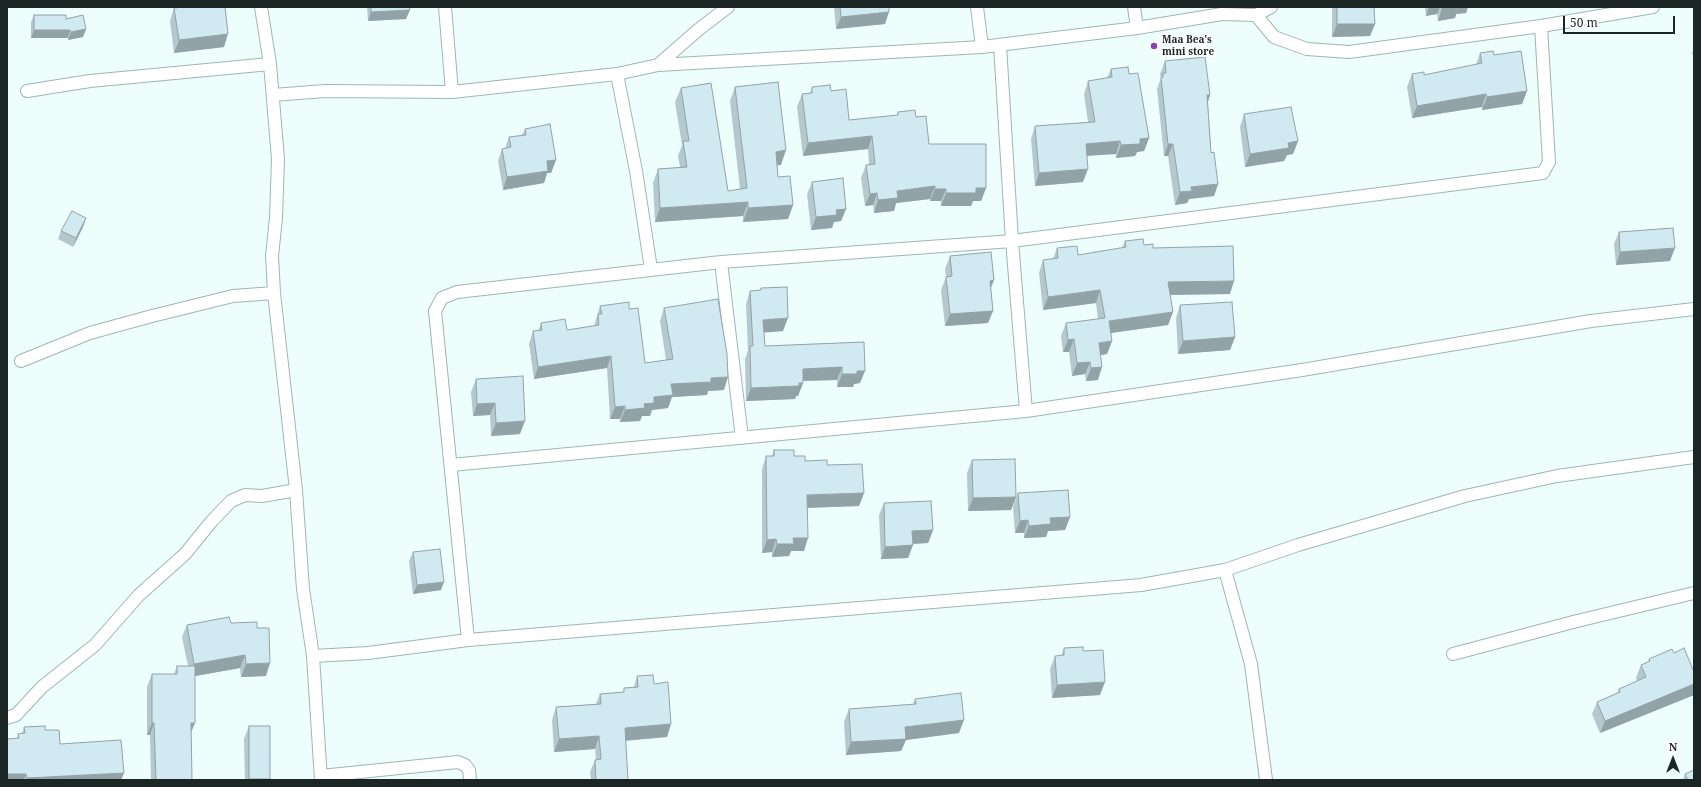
<!DOCTYPE html>
<style>
body{margin:0}
#map{position:relative;width:1701px;height:787px;overflow:hidden;background:#eefefd;font-family:"Noto Serif",serif}
canvas{display:block}
.frame{position:absolute;inset:0;border:8px solid #1c2625;pointer-events:none}
.north{position:absolute;left:1653px;top:739px;width:40px;height:40px;-webkit-text-stroke:3px #fff;paint-order:stroke;rotate:0deg;font-size:11px;font-weight:700;line-height:16px;text-align:center;color:#1c2625}
.north::after{content:'';display:block;margin:auto;width:14px;height:18px;background:#1c2625;clip-path:polygon(50% 0,100% 100%,50% 72%,0 100%)}
.scale{position:absolute;left:1563px;top:16px;width:112px;height:18px;box-sizing:border-box;border:2px solid #1c2625;border-top:0;padding-left:5px;font-size:12px;line-height:14px;white-space:nowrap;color:#1c2625;-webkit-text-stroke:3px #fff;paint-order:stroke}
</style>
<div id="map">
<canvas width="1701" height="787"></canvas>
<div class="frame"></div>
<div class="north">N</div>
<div class="scale">50 m</div>
</div>
<script>
const c = document.querySelector('canvas').getContext('2d');
c.lineJoin = 'round';
const shape = rows => new Path2D(rows.map(r => 'M' + r).join(''));
function strokePath(path, color, width, dash) { c.strokeStyle = color; c.lineWidth = width; c.lineCap = dash ? 'butt' : 'round'; c.setLineDash(dash || []); c.stroke(path); }
function fill(path, color) { c.fillStyle = color; c.fill(path, 'evenodd'); }
function label(font, color, halo, rows, align = 'center') {
  c.font = font + ' "Noto Serif",serif'; c.lineWidth = 4; c.setLineDash([]); c.textBaseline = 'middle'; c.strokeStyle = halo; c.fillStyle = color; for (const [text, x, y, turn = 0] of rows) {
    c.save(); c.translate(x, y); c.rotate((+turn || 0) * Math.PI / 180); c.textAlign = isNaN(turn) ? turn : align; if (halo) c.strokeText(text, 0, 0); c.fillText(text, 0, 0); c.restore();
  }
}
const street = shape([
 [261,7,270,64,278,159,276,218,272,256,274,293,296,490,303,589,313,656,321,780],
 [445,7,452,92],
 [977,7,982,47],
 [1134,7,1137,28],
 [1256,15,1274,37,1307,49,1349,52,1541,26,1653,7],
 [1000,45,1012,241,1026,411],
 [658,65,698,30,728,7],
 [617,74,636,171,651,269],
 [27,91,90,81,270,64],
 [273,95,325,91,452,92,617,74,658,65,982,47,1137,28,1222,14,1256,15,1271,7],
 [721,262,742,438],
 [21,361,90,333,152,316,233,296,274,293],
 [451,465,1026,411,1302,370,1591,321,1694,309],
 [1225,570,1251,664,1266,780],
 [468,640,435,311,442,298,457,292,721,262,1012,241,1543,173,1549,162,1541,26],
 [1453,654,1577,621,1694,593],
 [313,656,368,653,468,640,1141,585,1225,570,1298,545,1465,496,1557,476,1694,457],
 [7,718,16,715,42,687,95,645,139,595,185,554,211,522,231,501,245,495,262,496,296,490],
 [321,776,458,762,465,765,469,770,470,780]
]);
strokePath(street, '#9db6b4', 14);
strokePath(street, '#fff', 12);
fill(shape([
 [367,7,409,7,406,19,368,21],
 [834,7,889,7,885,24,836,29],
 [1332,7,1374,7,1375,24,1370,36,1332,37],
 [1425,7,1468,7,1466,13,1456,14,1455,18,1438,21,1437,14,1426,16],
 [174,8,224,47,174,53,170,21],
 [34,15,66,19,86,29,83,37,68,40,68,38,31,38,31,22],
 [1694,49,1694,59,1692,53],
 [1480,53,1494,55,1527,91,1522,104,1482,110,1482,107,1412,118,1407,87,1412,74,1424,75,1476,65],
 [1165,61,1210,95,1208,102,1211,153,1218,184,1214,196,1189,199,1187,203,1175,205,1168,156,1164,156,1157,89,1161,78,1160,74],
 [1111,69,1129,74,1149,138,1144,151,1137,152,1135,156,1116,158,1116,154,1087,156,1083,182,1035,186,1031,139,1035,126,1088,122,1084,94,1088,81,1107,78],
 [735,87,781,165,777,165,778,177,793,205,788,219,743,222,743,216,655,222,653,183,658,169,680,167,678,156,682,145,675,102,681,88,728,191,740,189,730,101],
 [812,87,831,91,849,120,897,115,898,112,916,117,929,144,986,188,981,201,973,201,971,206,941,206,941,201,930,201,930,199,896,203,894,211,874,213,873,205,865,206,861,178,866,165,869,164,868,149,803,156,797,107,802,94,810,93],
 [1244,114,1298,141,1293,154,1287,155,1284,161,1245,167,1240,127],
 [525,129,556,160,551,173,547,173,544,183,503,190,498,161,502,149,505,148,509,137,522,135],
 [812,182,846,209,841,221,834,222,832,228,811,230,807,194],
 [86,218,83,227,73,247,58,239,61,231],
 [1619,232,1670,261,1616,265,1614,244],
 [1125,241,1153,248,1230,294,1170,295,1173,312,1168,325,1110,333,1112,341,1107,354,1101,355,1098,380,1086,381,1085,374,1072,376,1069,352,1063,352,1061,336,1066,323,1098,319,1096,303,1043,310,1039,273,1043,260,1053,259,1057,248,1078,255,1122,248],
 [950,256,991,289,993,311,988,323,945,326,941,290,946,277,945,269],
 [761,288,783,331,764,332,765,346,864,342,860,383,854,384,853,387,837,387,837,380,803,381,803,383,798,396,796,396,795,399,746,401,745,359,748,350,746,304,750,291,760,290],
 [1180,305,1235,337,1230,350,1178,354,1176,318],
 [600,306,629,309,645,363,666,360,660,321,664,308,724,390,708,391,707,395,672,397,668,408,652,410,650,416,642,416,640,421,620,422,620,419,610,419,607,368,534,379,529,344,533,331,538,331,541,323,567,330,594,326],
 [476,379,520,434,491,436,490,415,473,416,471,392],
 [774,450,794,456,805,461,827,465,864,493,859,506,807,508,804,551,791,551,789,556,772,557,772,552,762,553,762,469,766,456,772,456],
 [972,460,1016,497,1011,510,968,511,967,473],
 [1018,493,1070,517,1065,530,1048,531,1046,537,1024,538,1024,533,1015,533,1013,506],
 [884,503,933,530,928,543,913,544,908,558,881,559,879,515],
 [413,552,441,590,413,594,409,561],
 [231,623,257,628,266,676,241,677,240,668,195,676,191,733,192,780,151,780,150,735,147,735,147,687,152,674,174,674,177,666,188,666,182,637,187,625],
 [1064,648,1083,651,1100,695,1052,698,1050,669,1055,656,1061,656],
 [1674,653,1694,672,1694,695,1600,733,1592,714,1597,702,1617,693,1619,689,1637,681,1636,678,1641,665,1648,662,1649,659],
 [637,676,654,684,671,724,667,737,625,741,628,780,591,780,590,772,595,760,596,760,595,749,554,752,552,720,556,707,596,704,600,694,623,692,624,688,634,687],
 [915,699,959,733,906,740,901,751,846,755,844,722,849,709,913,704],
 [249,726,270,780,245,780,244,739],
 [24,727,45,730,60,744,124,773,121,780,7,780,17,738,18,734,22,733],
 [1685,774,1694,780,1683,780]
]), '#b4c8ce');
fill(shape([
 [1429,7,1440,7,1437,14,1426,16],
 [1448,7,1468,7,1466,13,1456,14,1455,18,1438,21,1442,8],
 [410,10,406,19,368,21,371,12],
 [889,12,885,24,836,29,841,17],
 [1337,24,1375,24,1370,36,1332,37],
 [86,29,83,37,68,40,71,32],
 [34,30,70,30,68,38,31,38],
 [228,34,224,47,174,53,179,40],
 [1527,91,1522,104,1482,110,1487,97],
 [1486,94,1482,107,1412,118,1417,106],
 [1207,95,1210,95,1206,107],
 [872,136,868,149,803,156,808,143],
 [1149,138,1144,151,1137,152,1135,156,1116,158,1121,145,1140,139],
 [1120,141,1116,154,1081,156,1086,144],
 [1298,141,1293,154,1287,155,1284,161,1245,167,1250,154,1288,143],
 [1168,144,1173,144,1168,156,1164,156],
 [786,150,781,165,771,166,776,152],
 [556,160,551,173,547,173,544,183,503,190,507,177,547,161],
 [1088,169,1083,182,1035,186,1039,173],
 [1218,184,1214,196,1189,199,1187,203,1175,205,1180,192,1191,187],
 [935,186,930,199,896,203,894,211,874,213,878,200,897,191],
 [976,188,986,188,981,201,973,201,971,206,941,206,946,193],
 [935,189,946,189,941,201,930,201],
 [877,193,873,205,865,206,870,194],
 [748,202,743,216,655,222,660,208],
 [793,205,788,219,743,222,748,208],
 [846,209,841,221,834,222,832,228,811,230,816,217,836,210],
 [86,218,83,227,73,247,76,238],
 [1675,248,1670,261,1616,265,1620,252],
 [994,280,989,293,990,281],
 [1234,281,1230,294,1163,295,1168,282],
 [1100,290,1096,303,1043,310,1048,297],
 [993,311,988,323,945,326,950,314],
 [1173,312,1168,325,1104,334,1109,321],
 [788,318,783,331,759,333,763,320],
 [1235,337,1230,350,1178,354,1183,341],
 [1074,339,1069,352,1063,352,1068,340],
 [1112,341,1107,354,1094,356,1099,343],
 [611,356,607,368,534,379,538,367],
 [1090,362,1085,374,1072,376,1077,363],
 [842,367,837,380,798,381,803,369],
 [1102,367,1098,380,1086,381,1091,368],
 [857,371,865,371,860,383,854,384,853,387,837,387,842,374],
 [728,377,724,390,708,391,707,395,672,397,668,408,652,410,650,416,642,416,640,421,620,422,625,410,654,397,671,384,711,378],
 [803,383,798,396,796,396,795,399,746,401,751,388],
 [495,403,490,415,473,416,477,404],
 [625,406,620,419,610,419,615,407],
 [525,421,520,434,491,436,496,423],
 [864,493,859,506,802,508,807,495],
 [1016,497,1011,510,968,511,973,498],
 [1070,517,1065,530,1048,531,1046,537,1024,538,1029,526,1050,518],
 [1028,520,1024,533,1015,533,1020,521],
 [933,530,928,543,908,544,912,531],
 [793,538,808,538,804,551,791,551,789,556,772,557,777,544],
 [776,539,772,552,762,553,767,540],
 [913,545,908,558,881,559,885,547],
 [444,582,441,590,413,594,417,585],
 [245,655,240,668,190,677,194,664],
 [270,663,266,676,241,677,246,664],
 [1105,682,1100,695,1052,698,1057,685],
 [1694,684,1694,695,1600,733,1605,721],
 [964,720,959,733,906,740,901,751,846,755,851,742,905,727],
 [152,723,154,723,150,735,147,735],
 [191,723,195,723,190,735],
 [671,724,667,737,620,741,625,728],
 [599,736,595,749,554,752,559,739],
 [124,773,121,780,26,780,27,778],
 [7,774,26,774,24,780,7,780],
 [249,779,270,779,270,780,249,780]
]), '#92a3a8');
const building = shape([
 [185,7,225,7,228,34,179,40,174,8,185,7],
 [371,7,409,7,410,10,371,12,371,7],
 [840,7,889,7,889,12,841,17,840,7],
 [1337,7,1374,7,1375,24,1337,24,1337,7],
 [34,15,66,15,66,19,83,15,86,29,71,32,70,30,34,30,34,15],
 [1493,51,1494,55,1521,51,1527,91,1487,97,1486,94,1417,106,1412,74,1424,72,1424,75,1482,63,1480,53,1493,51],
 [1205,57,1210,95,1207,95,1211,153,1214,152,1218,184,1191,187,1192,191,1180,192,1173,144,1168,144,1161,77,1163,77,1163,73,1166,73,1165,61,1205,57],
 [1128,67,1129,74,1138,73,1149,138,1140,139,1140,144,1121,145,1120,141,1086,144,1088,169,1039,173,1035,126,1095,122,1088,81,1112,77,1111,69,1128,67],
 [778,82,786,150,776,152,778,177,790,176,793,205,748,208,748,202,660,208,658,169,687,167,683,141,689,141,681,88,711,83,728,191,747,188,735,87,778,82],
 [830,85,831,91,846,89,849,120,898,115,898,112,915,110,916,117,926,116,929,144,986,144,986,188,976,188,976,193,946,193,946,189,935,189,935,186,897,191,898,198,878,200,877,193,870,194,866,165,875,164,872,136,808,143,802,94,812,93,812,87,830,85],
 [1291,107,1298,141,1288,143,1289,148,1250,154,1244,114,1291,107],
 [550,124,556,160,547,161,548,171,507,177,502,149,511,147,509,137,526,135,525,129,550,124],
 [843,178,846,209,836,210,837,215,816,217,812,182,843,178],
 [72,211,86,218,76,238,61,231,72,211],
 [1673,228,1675,248,1620,252,1619,232,1673,228],
 [1143,239,1144,245,1153,244,1153,248,1233,246,1234,281,1168,282,1173,312,1109,321,1112,341,1099,343,1102,367,1091,368,1090,362,1077,363,1074,339,1068,340,1066,323,1105,318,1100,290,1048,297,1043,260,1058,258,1057,248,1077,246,1078,255,1126,247,1125,241,1143,239],
 [991,252,994,280,990,281,993,311,950,314,946,277,952,276,950,256,991,252],
 [787,287,788,318,763,320,765,346,864,342,865,371,857,371,857,374,842,374,842,367,803,369,803,383,799,383,799,386,751,388,750,346,753,346,750,291,761,290,761,288,787,287],
 [718,299,727,354,728,377,711,378,711,382,671,384,673,395,654,397,654,403,644,404,645,408,625,410,625,406,615,407,611,356,538,367,533,331,542,330,541,323,565,319,567,330,599,325,598,314,602,314,600,306,629,302,629,309,638,308,645,363,673,359,664,308,718,299],
 [1232,302,1235,337,1183,341,1180,305,1232,302],
 [523,376,525,421,496,423,495,403,477,404,476,379,523,376],
 [774,450,794,450,794,456,805,456,805,461,827,460,827,465,862,464,864,493,807,495,808,538,793,538,794,544,777,544,776,539,767,540,766,456,774,456,774,450],
 [1015,459,1016,497,973,498,972,460,1015,459],
 [1068,490,1070,517,1050,518,1051,524,1029,526,1028,520,1020,521,1018,493,1068,490],
 [931,501,933,530,912,531,913,545,885,547,884,503,931,501],
 [440,549,444,582,417,585,413,552,440,549],
 [229,617,231,623,257,622,257,628,269,628,270,663,246,664,245,655,194,664,187,625,229,617],
 [1083,647,1083,651,1103,650,1105,682,1057,685,1055,656,1064,655,1064,648,1083,647],
 [1684,648,1694,672,1694,684,1605,721,1597,702,1620,692,1619,689,1646,677,1641,665,1650,661,1649,659,1672,649,1674,653,1684,648],
 [177,666,195,666,195,723,191,723,192,780,156,780,154,723,152,723,152,674,177,674,177,666],
 [653,675,654,684,668,682,671,724,625,728,628,780,596,780,595,760,601,759,599,736,559,739,556,707,601,704,600,694,624,692,624,688,638,687,637,676,653,675],
 [961,693,964,720,905,727,906,739,851,742,849,709,916,704,915,699,961,693],
 [45,726,45,730,59,730,60,744,121,740,124,773,27,778,26,774,7,774,7,739,19,738,18,734,25,733,24,727,45,726],
 [249,726,270,726,270,779,249,779,249,726],
 [1694,770,1694,780,1688,780,1685,774,1694,770]
]);
fill(building, '#d1e9f0');
strokePath(building, '#92a3a8', 1);
for (const [x, y, r, color] of [
 [1154,46,4,"#8e41b2"]
]) { const dot = new Path2D(); dot.arc(x, y, r, 0, 2 * Math.PI); c.fillStyle = color; c.fill(dot); strokePath(dot, '#fff', 1.5); }
label('bold 10px', '#1c2625', '#fff', [
 ["Maa Bea's",1162,40],
 ["mini store",1162,52]
], 'left');
</script>
